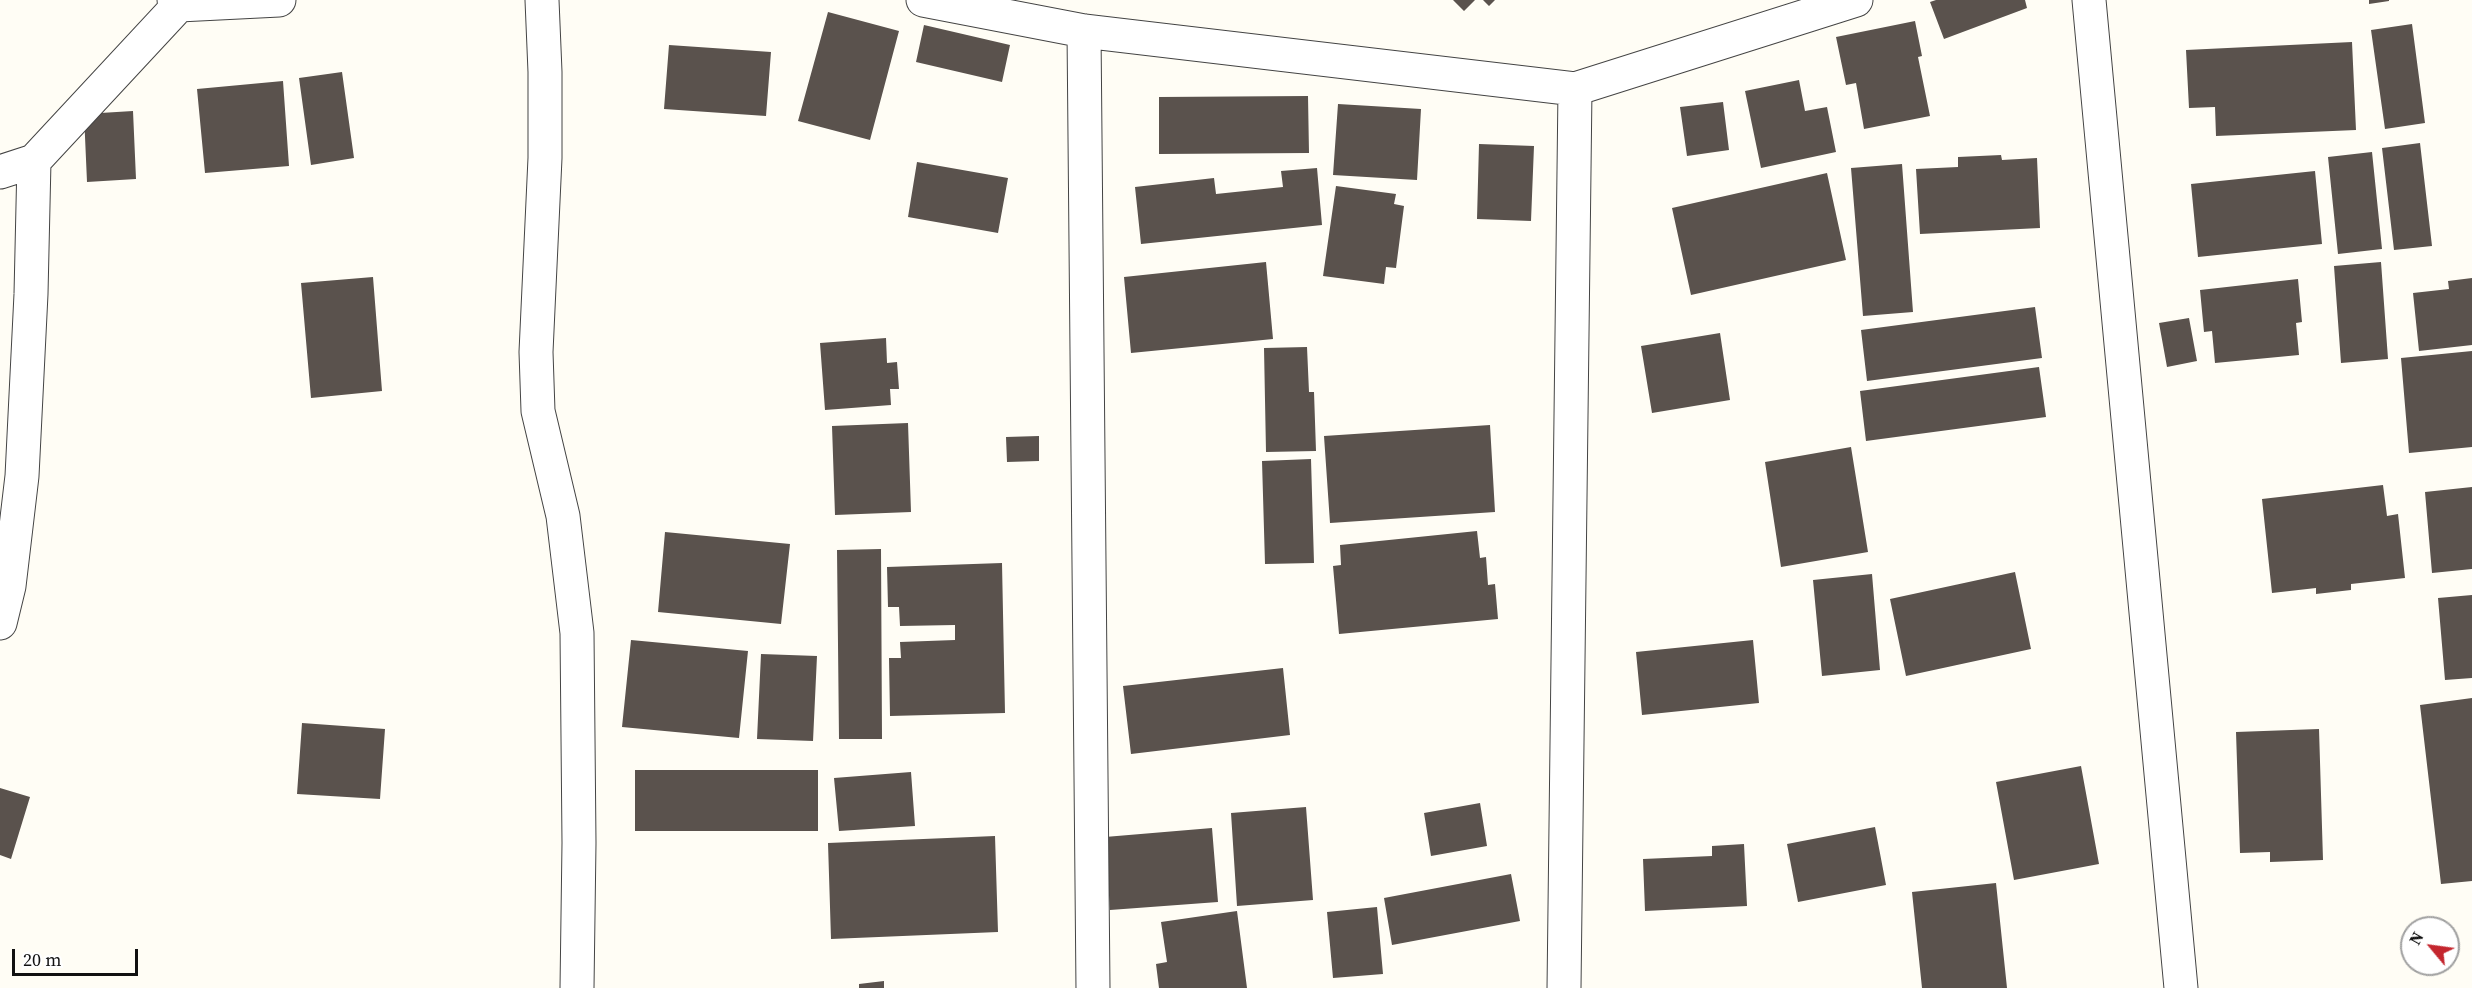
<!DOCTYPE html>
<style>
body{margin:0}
#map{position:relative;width:2472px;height:988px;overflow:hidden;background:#fffdf5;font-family:"Source Serif 4",serif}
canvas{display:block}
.north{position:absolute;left:2400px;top:916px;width:60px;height:60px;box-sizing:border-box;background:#fff;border:2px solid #a0a0a0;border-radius:50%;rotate:299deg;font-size:16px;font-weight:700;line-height:24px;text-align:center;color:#111}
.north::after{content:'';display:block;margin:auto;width:21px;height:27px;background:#c4262e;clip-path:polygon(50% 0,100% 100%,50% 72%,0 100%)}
.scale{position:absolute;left:12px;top:949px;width:126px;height:27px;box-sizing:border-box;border:3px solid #111;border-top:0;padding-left:8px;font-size:18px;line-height:21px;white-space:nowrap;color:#111;-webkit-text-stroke:4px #fff;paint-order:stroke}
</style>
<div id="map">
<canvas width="2472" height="988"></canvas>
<div class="north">N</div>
<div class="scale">20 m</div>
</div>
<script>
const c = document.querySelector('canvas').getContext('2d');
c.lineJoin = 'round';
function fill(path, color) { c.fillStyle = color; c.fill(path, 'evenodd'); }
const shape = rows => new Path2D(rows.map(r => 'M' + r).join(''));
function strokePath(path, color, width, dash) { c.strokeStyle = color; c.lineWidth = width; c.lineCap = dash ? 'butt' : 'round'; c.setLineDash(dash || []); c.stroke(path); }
fill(shape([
 [1453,0,1475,0,1464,11],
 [1483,0,1495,0,1489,6],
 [1936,0,2025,0,2027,8,1944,39,1930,2],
 [2369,0,2389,0,2389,1,2369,4],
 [828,12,899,31,870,140,798,121],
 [1915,21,1922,56,1918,57,1930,116,1864,129,1856,83,1846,85,1836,37],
 [2412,24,2425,123,2385,129,2371,30],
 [924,25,1010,45,1002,82,916,62],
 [2352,42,2356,130,2216,136,2215,107,2189,108,2186,50],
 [669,45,771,52,766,116,664,109],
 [342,72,354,158,311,165,299,78],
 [1799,80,1805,111,1827,107,1836,152,1761,168,1745,91],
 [283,81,289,166,205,173,197,89],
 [1308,96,1309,153,1159,154,1159,97],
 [1723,102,1729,150,1687,156,1680,107],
 [1338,104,1421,109,1417,180,1333,175],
 [133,111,136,179,87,182,84,114],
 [2420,143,2432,246,2394,250,2382,148],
 [1479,144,1534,146,1531,221,1477,219],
 [2372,152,2382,249,2338,254,2328,157],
 [2001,155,2002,160,2037,158,2040,228,1920,234,1916,169,1958,167,1958,157],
 [917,162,1008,178,998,233,908,217],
 [1902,164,1913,312,1863,316,1851,168],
 [1317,168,1322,225,1141,244,1135,187,1214,178,1216,194,1283,187,1281,171],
 [2315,171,2322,244,2198,257,2191,184],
 [1827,173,1846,260,1691,295,1672,208],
 [1336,186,1396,194,1394,204,1404,206,1396,268,1386,267,1384,284,1323,276],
 [1266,262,1273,339,1131,353,1124,277],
 [2381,262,2388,359,2341,363,2334,266],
 [373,277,382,391,311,398,301,283],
 [2472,278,2472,345,2419,351,2413,293,2449,289,2448,281],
 [2298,279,2302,322,2296,323,2299,355,2215,363,2212,331,2204,332,2200,290],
 [2035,307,2042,358,1867,381,1861,330],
 [2189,318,2197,361,2167,367,2159,323],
 [1720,333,1730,400,1652,413,1641,346],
 [886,338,887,363,897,362,899,389,890,389,891,405,825,410,820,343],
 [1307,347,1309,392,1314,392,1316,451,1266,452,1264,348],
 [2472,351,2472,447,2409,453,2401,358],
 [2039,367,2046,417,1866,441,1860,391],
 [908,423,911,512,835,515,832,426],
 [1490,425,1495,512,1330,523,1324,436],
 [1039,436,1039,461,1007,462,1006,437],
 [1851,447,1868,552,1781,567,1765,462],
 [1311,459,1314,563,1265,564,1262,461],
 [2383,485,2387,516,2398,514,2405,578,2351,584,2351,590,2316,594,2316,588,2272,593,2262,499],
 [2472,487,2472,569,2432,573,2425,492],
 [1477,531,1480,558,1486,557,1488,585,1495,584,1498,619,1339,634,1333,566,1341,565,1340,545],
 [665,532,790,544,781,624,658,612],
 [881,549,882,739,839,739,837,550],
 [1002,563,1005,713,890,716,889,658,901,658,900,642,955,640,955,625,900,626,899,607,888,607,887,567],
 [2015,572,2031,649,1906,676,1890,599],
 [1872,574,1880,670,1822,676,1813,580],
 [2472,595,2472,678,2445,680,2438,598],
 [631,640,748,651,739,738,622,727],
 [1753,640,1759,703,1642,715,1636,652],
 [761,654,817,656,813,741,757,739],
 [1283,668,1290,735,1131,754,1123,686],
 [2472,698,2472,881,2441,884,2420,705],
 [302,723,385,729,380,799,297,794],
 [2319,729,2323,860,2270,862,2270,852,2240,853,2236,732],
 [2081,766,2099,864,2014,880,1996,782],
 [635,770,818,770,818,831,635,831],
 [911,772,915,826,839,831,834,778],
 [0,788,30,797,11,859,0,855],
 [1480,803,1487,846,1431,856,1424,813],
 [1306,807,1313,900,1237,906,1231,813],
 [1875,827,1886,885,1798,902,1787,844],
 [1212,828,1218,902,1110,910,1105,837],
 [995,836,998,932,831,939,828,843],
 [1744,844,1747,906,1645,911,1643,859,1712,856,1712,846],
 [1511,874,1520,921,1392,945,1384,898],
 [1996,883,2007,988,1922,988,1912,892],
 [1377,907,1383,974,1333,978,1327,912],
 [1237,911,1247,988,1159,988,1156,964,1167,962,1161,922],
 [884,981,884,988,859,988,859,984]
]), '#5a524d');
const minor = shape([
 [174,0,179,5,279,0],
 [542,0,545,72,545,158,536,352,538,411,563,516,577,633,579,843,577,988],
 [923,0,1084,31,1575,89,1856,0],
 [2089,0,2181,988],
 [1084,31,1093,988],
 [0,172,34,161,179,5],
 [0,623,9,586,22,476,31,294,34,161],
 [1564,988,1575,89]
]);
strokePath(minor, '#444', 35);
strokePath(minor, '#fff', 33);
</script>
